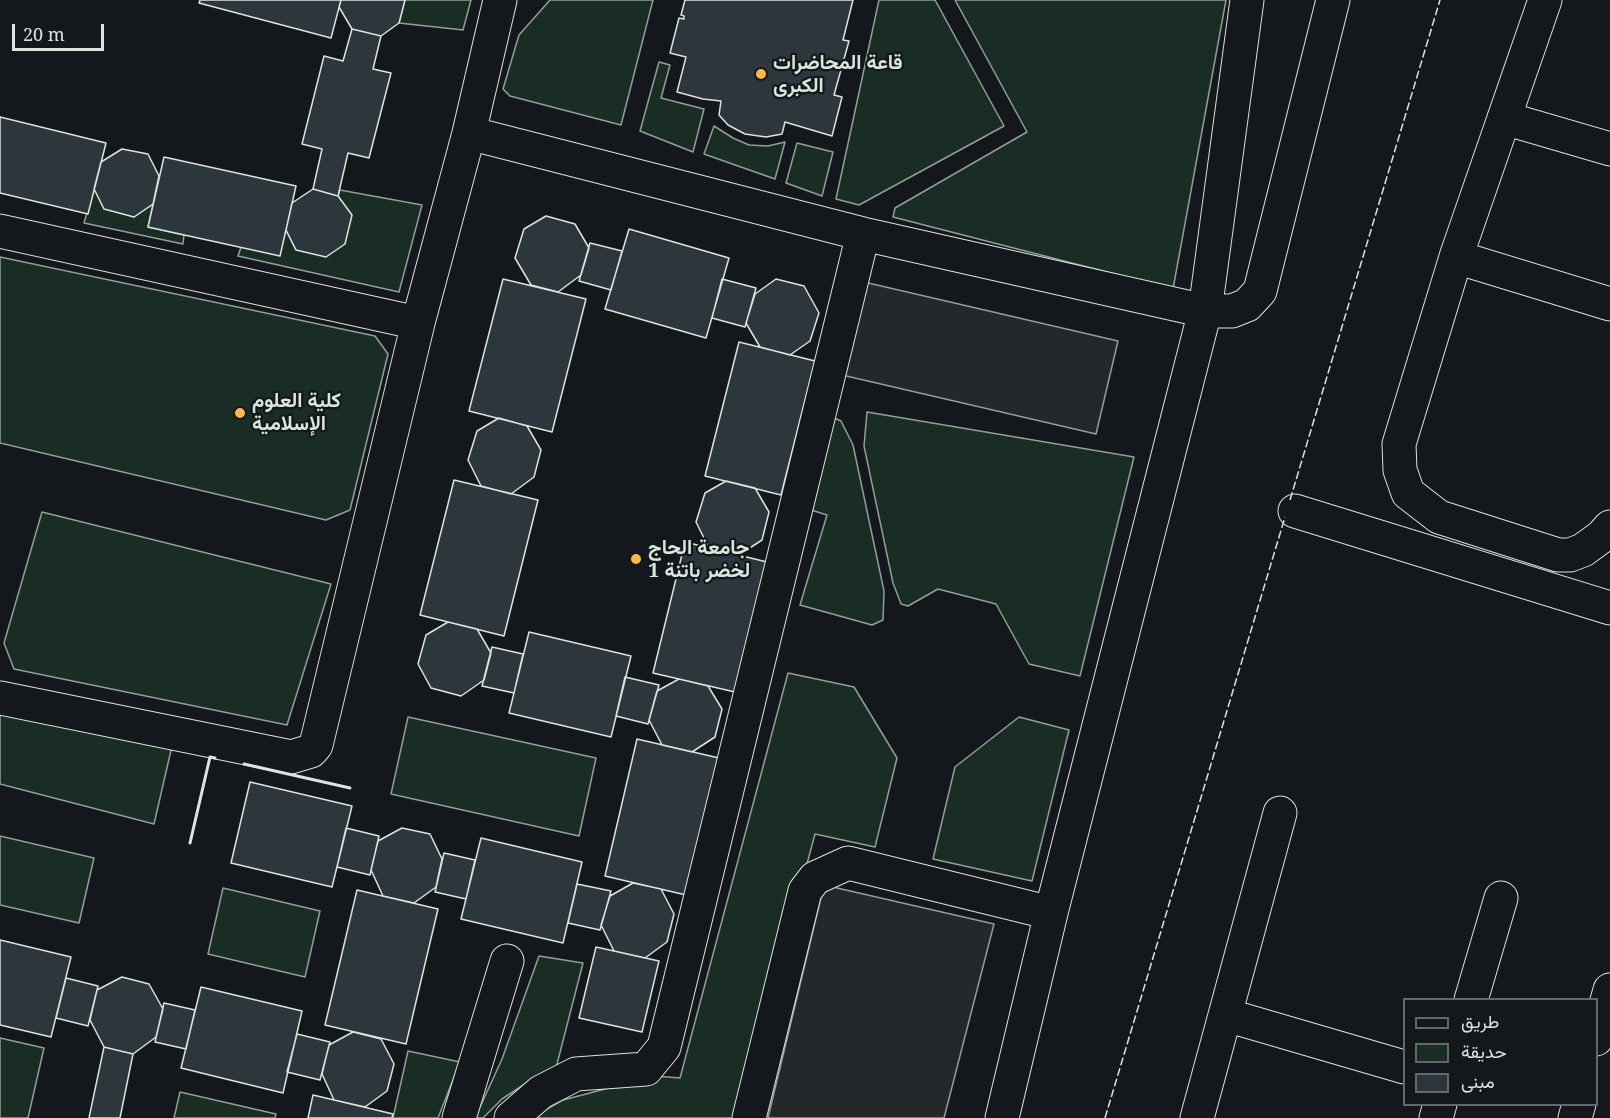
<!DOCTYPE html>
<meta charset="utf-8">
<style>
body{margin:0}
#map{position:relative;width:1610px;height:1118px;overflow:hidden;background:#14181c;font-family:"Noto Serif",Vazirmatn,serif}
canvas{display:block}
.legend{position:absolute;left:1403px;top:998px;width:195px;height:108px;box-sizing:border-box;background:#14181c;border:2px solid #626a69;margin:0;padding:8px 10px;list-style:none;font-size:18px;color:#d8e6dc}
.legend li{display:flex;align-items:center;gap:12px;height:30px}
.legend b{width:30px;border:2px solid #626a69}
.scale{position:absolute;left:12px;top:24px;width:92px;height:27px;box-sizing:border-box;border:3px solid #d8e6dc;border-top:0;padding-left:8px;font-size:18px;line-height:21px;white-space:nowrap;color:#d8e6dc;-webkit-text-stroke:4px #14181c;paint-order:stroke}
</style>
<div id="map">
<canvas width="1610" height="1118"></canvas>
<ul class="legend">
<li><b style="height:8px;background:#14181c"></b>طريق</li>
<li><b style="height:16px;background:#1a2d24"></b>حديقة</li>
<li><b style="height:16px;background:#2c363c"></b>مبنى</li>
</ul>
<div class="scale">20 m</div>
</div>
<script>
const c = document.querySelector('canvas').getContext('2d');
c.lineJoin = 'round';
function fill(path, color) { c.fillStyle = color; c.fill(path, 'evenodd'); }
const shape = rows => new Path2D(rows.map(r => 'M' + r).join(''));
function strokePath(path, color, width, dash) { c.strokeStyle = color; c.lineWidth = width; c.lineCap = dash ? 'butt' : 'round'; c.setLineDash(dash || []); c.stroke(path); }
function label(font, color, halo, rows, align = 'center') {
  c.font = font + ' "Noto Serif",Vazirmatn,serif'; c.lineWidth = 4.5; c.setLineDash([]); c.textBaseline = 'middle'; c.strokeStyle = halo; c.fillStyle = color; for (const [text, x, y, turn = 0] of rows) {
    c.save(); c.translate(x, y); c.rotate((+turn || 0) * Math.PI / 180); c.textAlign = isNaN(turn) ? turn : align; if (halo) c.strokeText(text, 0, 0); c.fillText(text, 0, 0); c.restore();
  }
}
const green = shape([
 [405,0,471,0,463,30,399,23,405,0],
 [550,0,653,0,621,125,510,96,503,89,519,35,550,0],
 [879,0,935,0,1004,126,859,205,836,199,879,0],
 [955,0,1226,0,1173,289,893,217,895,208,1027,132,955,0],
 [659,62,670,65,661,98,704,109,693,152,640,131,659,62],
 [714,126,733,138,749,145,768,146,785,142,775,179,704,154,714,126],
 [797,143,833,152,822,196,786,183,797,143],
 [94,189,134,217,153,204,148,227,184,235,183,244,84,223,94,189],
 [340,190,422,205,399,292,238,256,241,247,286,230,296,250,351,215,338,196,340,190],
 [0,257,375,336,388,354,350,510,326,520,0,443,0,257],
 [867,412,1134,457,1080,676,1029,664,996,604,938,589,908,606,901,604,893,583,864,446,867,412],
 [830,416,841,421,853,445,884,591,883,620,872,625,800,605,827,515,808,509,830,416],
 [42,512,331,584,287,725,14,669,4,643,42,512],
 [788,673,854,687,897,758,875,847,815,834,739,1118,531,1118,563,1100,655,1076,680,1078,788,673],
 [0,710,172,746,154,824,0,784,0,710],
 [408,717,596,758,579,836,391,794,408,717],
 [1019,717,1069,730,1032,881,933,859,955,767,1019,717],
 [0,836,94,858,79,923,0,905,0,836],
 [223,888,320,911,305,977,208,954,223,888],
 [539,956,583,963,556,1068,534,1078,502,1099,483,1118,475,1118,502,1059,539,956],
 [0,1038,44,1048,28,1118,0,1118,0,1038],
 [408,1051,460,1062,438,1118,393,1118,408,1051],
 [180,1092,276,1114,275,1118,174,1118,180,1092]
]);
fill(green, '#1a2d24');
strokePath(green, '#939e99', 1.5);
const parking = shape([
 [864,282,1118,341,1096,434,842,375,864,282],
 [824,885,994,924,944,1118,768,1118,824,885]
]);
fill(parking, '#24282b');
strokePath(parking, '#939e99', 1.5);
const building = shape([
 [200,0,341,0,331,38,199,3,200,0],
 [341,0,405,0,399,23,381,36,352,29,339,7,341,0],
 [685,0,853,0,843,40,849,41,834,95,842,97,832,136,785,122,782,134,766,137,745,134,728,125,719,115,721,101,703,99,677,92,686,57,670,53,679,18,684,19,684,16,681,15,685,0],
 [352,29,381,36,373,69,391,73,369,158,348,153,338,196,313,189,322,149,302,144,324,56,343,61,352,29],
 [0,117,106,143,88,214,0,193,0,117],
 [122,149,148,154,159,176,153,204,134,217,104,209,94,189,101,162,122,149],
 [164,157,296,186,280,256,148,227,164,157],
 [313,189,338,196,352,215,345,244,326,257,296,250,286,230,292,203,313,189],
 [546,216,575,224,589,248,581,275,558,292,531,285,515,258,524,229,546,216],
 [629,229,729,258,706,338,605,309,629,229],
 [590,243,622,251,611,290,579,281,590,243],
 [503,279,586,299,552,432,469,411,503,279],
 [722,279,756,288,745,327,712,318,722,279],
 [776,279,804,286,819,313,810,341,790,355,760,347,746,323,755,294,776,279],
 [739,342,815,361,781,495,705,476,739,342],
 [499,418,527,426,541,450,534,477,511,494,481,486,468,460,477,431,499,418],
 [454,480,538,500,504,636,420,615,454,480],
 [726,481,755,488,769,512,762,540,739,555,709,548,696,522,705,493,726,481],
 [685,542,767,562,735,692,653,673,685,542],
 [448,622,477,629,491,653,484,680,461,696,431,688,418,664,426,635,448,622],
 [529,632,631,656,611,737,509,713,529,632],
 [492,647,523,654,514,693,482,686,492,647],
 [625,677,659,685,648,724,616,716,625,677],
 [679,679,708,686,722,709,715,737,692,752,662,745,649,720,657,691,679,679],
 [637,739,719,758,686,895,605,876,637,739],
 [250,782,352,806,332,887,231,863,250,782],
 [346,828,379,836,370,875,337,867,346,828],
 [402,828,430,834,442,859,436,887,414,903,383,896,371,870,378,841,402,828],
 [481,838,582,862,563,943,461,919,481,838],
 [444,853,475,860,466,899,435,892,444,853],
 [633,883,661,889,674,914,667,942,645,958,614,951,601,925,610,896,633,883],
 [577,884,611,891,600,930,568,923,577,884],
 [357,890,438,909,406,1044,325,1025,357,890],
 [0,940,71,957,51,1037,0,1025,0,940],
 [596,947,659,961,642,1032,579,1018,596,947],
 [122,977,149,984,163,1009,156,1037,133,1054,104,1047,90,1020,97,990,122,977],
 [66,978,98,986,88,1026,56,1018,66,978],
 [201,987,302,1011,283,1093,181,1068,201,987],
 [164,1003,195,1010,186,1049,155,1042,164,1003],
 [353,1032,381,1039,394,1064,387,1091,365,1107,334,1100,322,1074,329,1045,353,1032],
 [297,1034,330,1042,320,1080,287,1072,297,1034],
 [104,1047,133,1054,120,1118,89,1118,104,1047],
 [313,1095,393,1114,392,1118,308,1118,313,1095]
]);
fill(building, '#2c363c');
strokePath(building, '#d8e6dc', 1.5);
const minor = shape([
 [1545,0,1456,257,1399,444,1400,470,1408,493,1439,517,1558,555,1570,555,1583,550,1601,537,1610,527],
 [1504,118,1610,149],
 [469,133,863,234,1205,311,1232,311,1247,305,1260,291,1333,0],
 [0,231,418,323],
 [1456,257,1610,304],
 [1295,511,1610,608],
 [0,698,291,757,311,751,316,745,418,323,469,133,500,0],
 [1471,1000,1501,898],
 [1226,1015,1404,1067],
 [1596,1039,1610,990],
 [459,1118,507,961],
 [511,1118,541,1092,576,1074,646,1069,664,1047,863,234],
 [749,1118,805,891,815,878,848,863,1051,913],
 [1002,1118,1051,913,1205,311,1247,0],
 [1197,1118,1280,813],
 [1436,1118,1440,1104],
 [1575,1118,1579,1104]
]);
strokePath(minor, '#d8e6dc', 35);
strokePath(minor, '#14181c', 33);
strokePath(shape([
 [1290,500,1440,0],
 [1105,1118,1285,517]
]), '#d8e6dc', 1.5, [8, 3]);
strokePath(shape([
 [244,764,350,788],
 [190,843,210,757,215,758]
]), '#d8e6dc', 3);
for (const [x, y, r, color] of [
 [761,74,6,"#ffb74d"],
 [240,413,6,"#ffb74d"],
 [636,559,6,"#ffb74d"]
]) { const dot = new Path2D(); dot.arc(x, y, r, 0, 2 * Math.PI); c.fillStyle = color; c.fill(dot); strokePath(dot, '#14181c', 2); }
label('bold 20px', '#d8e6dc', '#14181c', [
 ["قاعة المحاضرات",773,63],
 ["الكبرى",773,86],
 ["كلية العلوم",252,401],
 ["الإسلامية",252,424],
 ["جامعة الحاج",648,548],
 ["لخضر باتنة 1",648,571]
], 'left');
</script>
